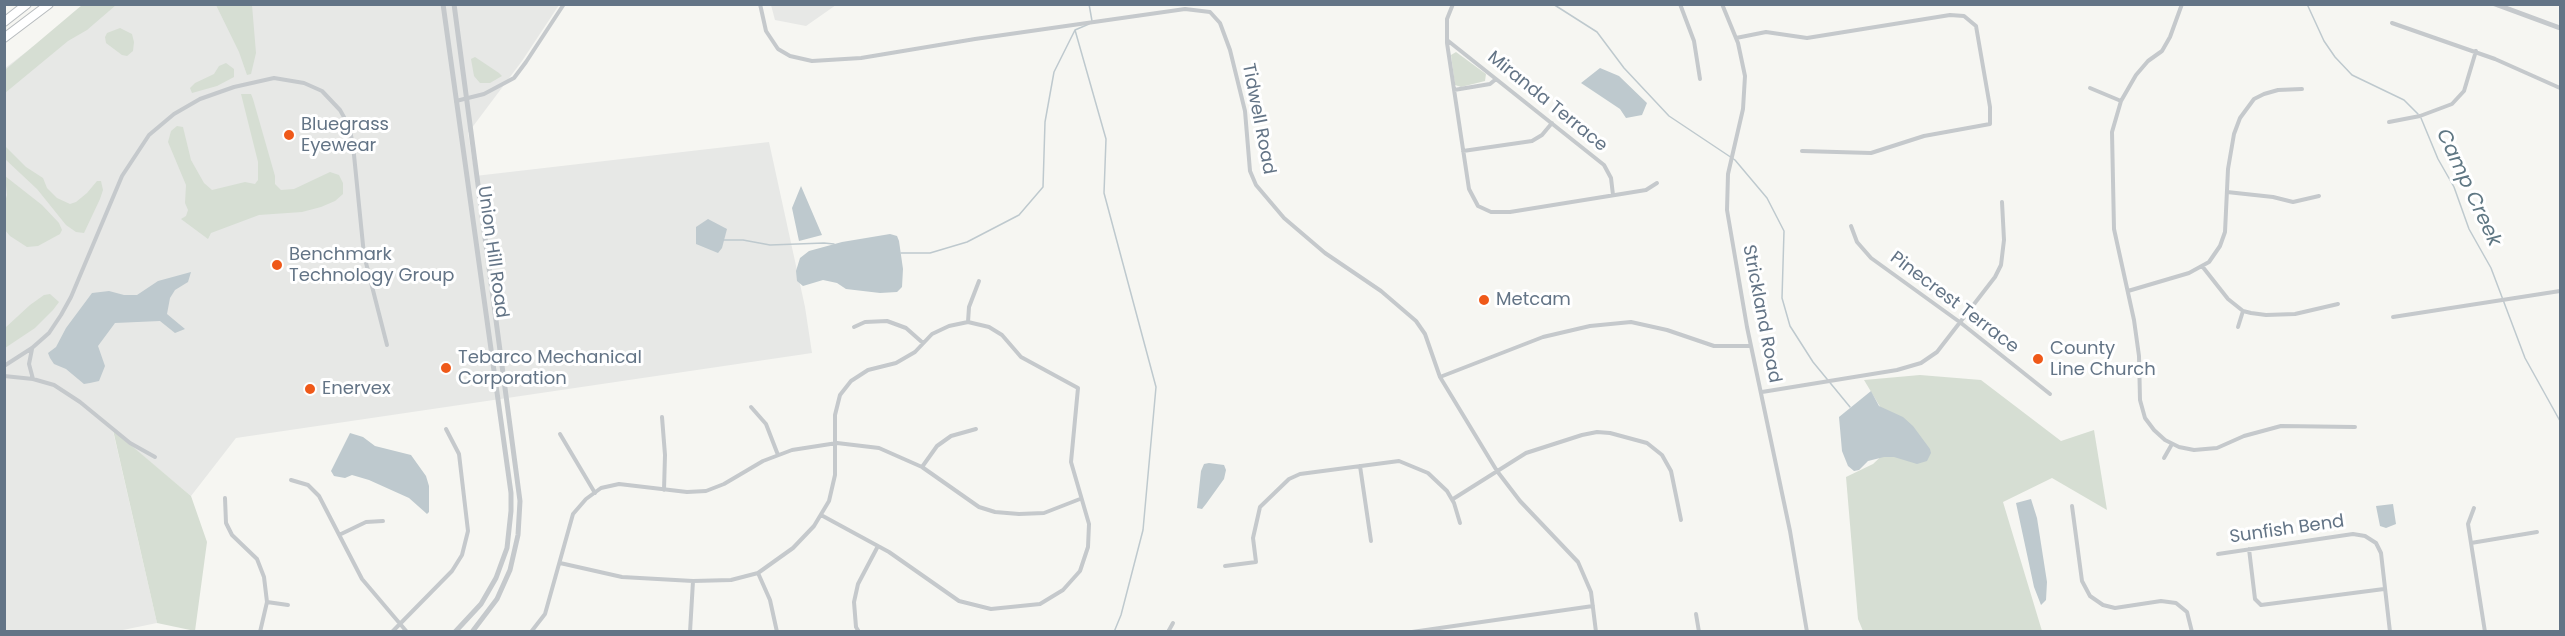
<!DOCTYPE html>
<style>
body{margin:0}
#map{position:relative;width:2565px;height:636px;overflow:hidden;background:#f6f6f2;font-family:Poppins,sans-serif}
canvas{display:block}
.frame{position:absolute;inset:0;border:6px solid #637486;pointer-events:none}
</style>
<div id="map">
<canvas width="2565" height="636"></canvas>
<div class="frame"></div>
</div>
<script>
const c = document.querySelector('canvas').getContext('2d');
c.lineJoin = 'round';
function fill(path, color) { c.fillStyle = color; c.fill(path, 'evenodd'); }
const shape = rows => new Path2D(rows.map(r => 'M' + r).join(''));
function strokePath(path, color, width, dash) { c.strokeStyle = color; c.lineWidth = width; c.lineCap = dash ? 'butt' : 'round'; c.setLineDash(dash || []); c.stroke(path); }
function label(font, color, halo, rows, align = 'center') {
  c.font = font + ' Poppins,sans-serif'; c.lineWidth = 6; c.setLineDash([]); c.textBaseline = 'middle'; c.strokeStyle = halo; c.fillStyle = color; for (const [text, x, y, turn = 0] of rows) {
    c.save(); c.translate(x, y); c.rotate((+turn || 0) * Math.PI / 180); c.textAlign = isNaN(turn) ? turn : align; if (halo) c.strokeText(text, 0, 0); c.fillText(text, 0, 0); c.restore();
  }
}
fill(shape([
 [87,5,559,5,522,61,468,133,475,176,769,142,805,307,812,353,236,438,191,496,113,431,157,623,118,631,5,631,4,69],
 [771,5,771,4,836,5,806,26,775,20]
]), '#e7e8e6');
fill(shape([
 [82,5,116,5,87,30,68,41,5,93,5,70],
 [216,5,252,5,256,53,251,74,247,75,239,52],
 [120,28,132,34,134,42,133,51,127,56,122,55,106,43,105,37,107,33],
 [1456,52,1486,74,1485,81,1461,87,1455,85,1451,55],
 [475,57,499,73,502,76,490,83,480,83,474,76,471,59],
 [226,63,234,69,234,77,217,86,192,93,190,88,195,83,214,74,219,66],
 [241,94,251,94,253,99,275,176,275,184,281,190,294,189,330,172,339,175,343,183,343,194,335,201,321,207,302,212,259,215,211,233,208,239,181,219,186,216,188,210,185,203,186,185,168,142,171,131,177,126,183,127,191,160,204,183,212,190,245,182,255,184,258,180,258,162],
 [5,146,26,167,43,178,47,188,57,198,70,204,76,202,87,193,97,181,101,181,103,190,100,199,84,233,76,232,66,225,37,189,5,159],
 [5,176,42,205,59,223,62,230,60,234,38,246,27,247,10,236,5,230,5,202,7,195],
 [50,294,59,302,53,310,35,328,5,348,5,328,30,305,44,295],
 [1920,375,1981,380,2061,441,2094,430,2107,510,2052,478,2003,502,2042,631,1863,631,1858,619,1846,477,1873,464,1892,446,1885,415,1864,380],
 [113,430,191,496,207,542,195,631,157,623]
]), '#d6ded3');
fill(shape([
 [1600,68,1619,76,1647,103,1642,115,1626,118,1620,109,1581,83],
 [801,186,822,235,799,241,792,208],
 [708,219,727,229,722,248,718,253,696,244,696,227],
 [890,234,897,236,899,241,903,269,902,287,897,292,880,293,846,289,837,283,823,280,803,286,797,281,796,271,800,258,809,251,842,242],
 [191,272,188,282,175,290,170,298,167,314,185,329,175,333,160,321,115,323,98,346,105,366,99,381,90,383,84,384,66,369,54,364,50,358,48,353,56,347,66,328,92,293,109,291,124,295,137,295,158,281],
 [1871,391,1879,406,1903,417,1913,426,1930,449,1931,453,1927,461,1917,464,1894,457,1884,457,1868,461,1859,470,1854,471,1848,466,1842,451,1839,417],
 [350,433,363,437,375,446,411,455,426,476,429,486,429,512,427,514,409,498,369,480,352,475,345,478,334,476,331,471],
 [1209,463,1224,465,1226,470,1224,479,1206,504,1202,509,1197,508,1201,471,1204,464],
 [2031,499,2037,518,2047,582,2046,600,2041,605,2034,587,2016,503],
 [2393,504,2396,524,2386,528,2380,526,2376,506]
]), '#bec9ce');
strokePath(shape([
 [1089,4,1092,21],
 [1553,4,1597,32,1624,68,1669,116,1735,160,1767,198,1784,231,1782,298,1790,326,1813,362,1850,407],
 [2307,4,2324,41,2335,57,2352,75,2404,100,2418,114],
 [1075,30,1106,139,1104,193,1156,387,1143,530,1121,615,1114,632],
 [2421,118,2438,159,2454,187,2469,229,2491,268,2525,358,2560,421],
 [724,240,743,240,770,245,824,243,834,244],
 [901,253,930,253,967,242,1019,215,1043,187,1045,122,1054,72,1075,30,1089,24]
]), '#bec9ce', 1.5);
const motorway = shape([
 [4,22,27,4],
 [4,38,49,4]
]);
strokePath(motorway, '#b7bbbe', 10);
strokePath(shape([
 [760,4,766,31,778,49,790,56,812,61,861,58,975,39,1185,9,1210,12,1220,23,1230,50,1245,111,1250,171,1256,185,1284,218,1325,253,1381,291,1416,321,1425,334,1440,377,1497,471,1520,501,1578,562,1591,592,1596,632],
 [1453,4,1447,19,1447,43,1469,189,1478,206,1491,212,1510,212,1646,190,1657,183],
 [1680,4,1694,41,1700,79],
 [1722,4,1738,43,1745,76,1743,109,1728,174,1727,210,1747,327,1790,531,1807,632],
 [2182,4,2170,37,2162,51,2148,61,2136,75,2121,101,2112,132,2114,229,2134,320,2139,356,2140,400,2145,418,2154,430,2165,440,2179,447,2194,450,2217,448,2244,436,2281,426,2355,427],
 [2392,23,2495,59,2560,88],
 [1736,38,1766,32,1807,38,1950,15,1964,16,1976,26,1990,107,1990,124,1924,136,1871,153,1802,151],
 [1447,40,1604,165,1611,178,1613,195],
 [2090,88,2121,101],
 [1454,90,1490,84,1496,79],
 [456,101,484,94,514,78,526,62,564,4],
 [2389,122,2420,116,2452,104,2464,91,2476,51],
 [1463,151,1532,141,1542,135,1552,123],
 [2227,192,2273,197,2293,202,2319,196],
 [1851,226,1857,242,1871,258,1961,323,2050,394],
 [2202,266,2228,299,2243,311,2251,313,2266,315,2295,314,2338,304],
 [2128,291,2189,273,2209,262,2220,246,2225,232,2228,169,2234,134,2240,118,2254,99,2264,94,2278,90,2302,89],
 [2393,317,2560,291],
 [968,322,969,307,979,281],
 [854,327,865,322,887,321,906,328,923,343],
 [2238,327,2243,311],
 [32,349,29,364,33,379],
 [4,366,32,348,49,333,61,315,71,297,122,176,149,135,174,114,200,99,234,87,274,78,304,83,322,91,340,110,349,126,353,145,364,255,387,345],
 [4,376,33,379,54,385,80,402,130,443,155,457],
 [1440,377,1543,337,1590,326,1631,322,1667,330,1714,346,1751,346],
 [1762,392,1897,370,1921,363,1937,352,1995,277,2001,265,2004,240,2002,202],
 [751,407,766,424,778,455],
 [662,417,665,455,664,490],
 [560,434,595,493],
 [2164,458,2172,444],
 [1360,466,1371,541],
 [922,467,937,446,951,436,976,429],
 [291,480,308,485,319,496,362,579,407,632],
 [225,498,226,523,232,535,257,559,264,577,267,602,260,632],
 [1453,499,1526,453,1582,435,1597,432,1610,433,1647,443,1662,455,1671,471,1681,520],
 [2072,506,2082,581,2090,596,2103,605,2115,608,2161,601,2176,603,2187,612,2192,632],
 [2474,508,2468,524,2485,632],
 [339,535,366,522,383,521],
 [2471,543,2537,532],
 [2249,549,2255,599,2261,605,2384,589],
 [2218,554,2353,534,2365,536,2376,543,2381,553,2390,632],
 [560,563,622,577,693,581,731,580,758,573,793,548,814,526,829,501,835,475,835,415,840,395,851,381,868,370,896,363,915,352,932,334,949,326,968,322,989,327,1002,335,1021,357,1078,388,1071,462,1089,524,1088,547,1080,571,1063,590,1040,604,991,609,959,601,889,552,821,515],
 [1225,566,1256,562,1253,538,1260,507,1289,479,1300,474,1399,461,1428,473,1447,491,1454,503,1460,523],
 [758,573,770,600,777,632],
 [267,602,288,605],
 [1696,614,1699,632],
 [392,632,452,571,462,555,468,531,459,454,446,429],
 [531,632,545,614,573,514,586,499,601,488,619,484,687,492,706,491,724,484,763,461,792,450,837,443,879,448,922,467,979,507,995,512,1019,514,1044,513,1080,499],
 [690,632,693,581],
 [859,632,856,627,854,602,858,584,878,546],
 [1168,632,1173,623],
 [1412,632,1593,606]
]), '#c5c9cc', 4);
strokePath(shape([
 [443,4,511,493,511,511,507,548,496,578,481,604,455,632],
 [454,4,520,501,518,535,510,570,497,599,472,632],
 [2495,4,2560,28]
]), '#c5c9cc', 5);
strokePath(motorway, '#fff', 8);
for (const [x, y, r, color] of [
 [289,135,6,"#ef5919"],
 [277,265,6,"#ef5919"],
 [1484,300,6,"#ef5919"],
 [2038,359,6,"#ef5919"],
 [446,368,6,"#ef5919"],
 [310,389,6,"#ef5919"]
]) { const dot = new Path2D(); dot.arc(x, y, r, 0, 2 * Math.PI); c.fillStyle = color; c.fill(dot); strokePath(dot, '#fff', 2); }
label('18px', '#637486', '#fff', [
 ["Miranda Terrace",1547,102,39],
 ["Tidwell Road",1258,119,79],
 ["Union Hill Road",492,252,82],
 ["Pinecrest Terrace",1954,303,37],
 ["Strickland Road",1761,314,79],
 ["Sunfish Bend",2287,530,-8]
]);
label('18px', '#637486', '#fff', [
 ["Bluegrass",301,125],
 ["Eyewear",301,146],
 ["Benchmark",289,255],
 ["Technology Group",289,276],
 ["Metcam",1496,300],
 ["County",2050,349],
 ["Line Church",2050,370],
 ["Tebarco Mechanical",458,358],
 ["Corporation",458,379],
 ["Enervex",322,389]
], 'left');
label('italic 20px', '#5f7783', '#fff', [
 ["Camp Creek",2468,188,65]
]);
</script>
